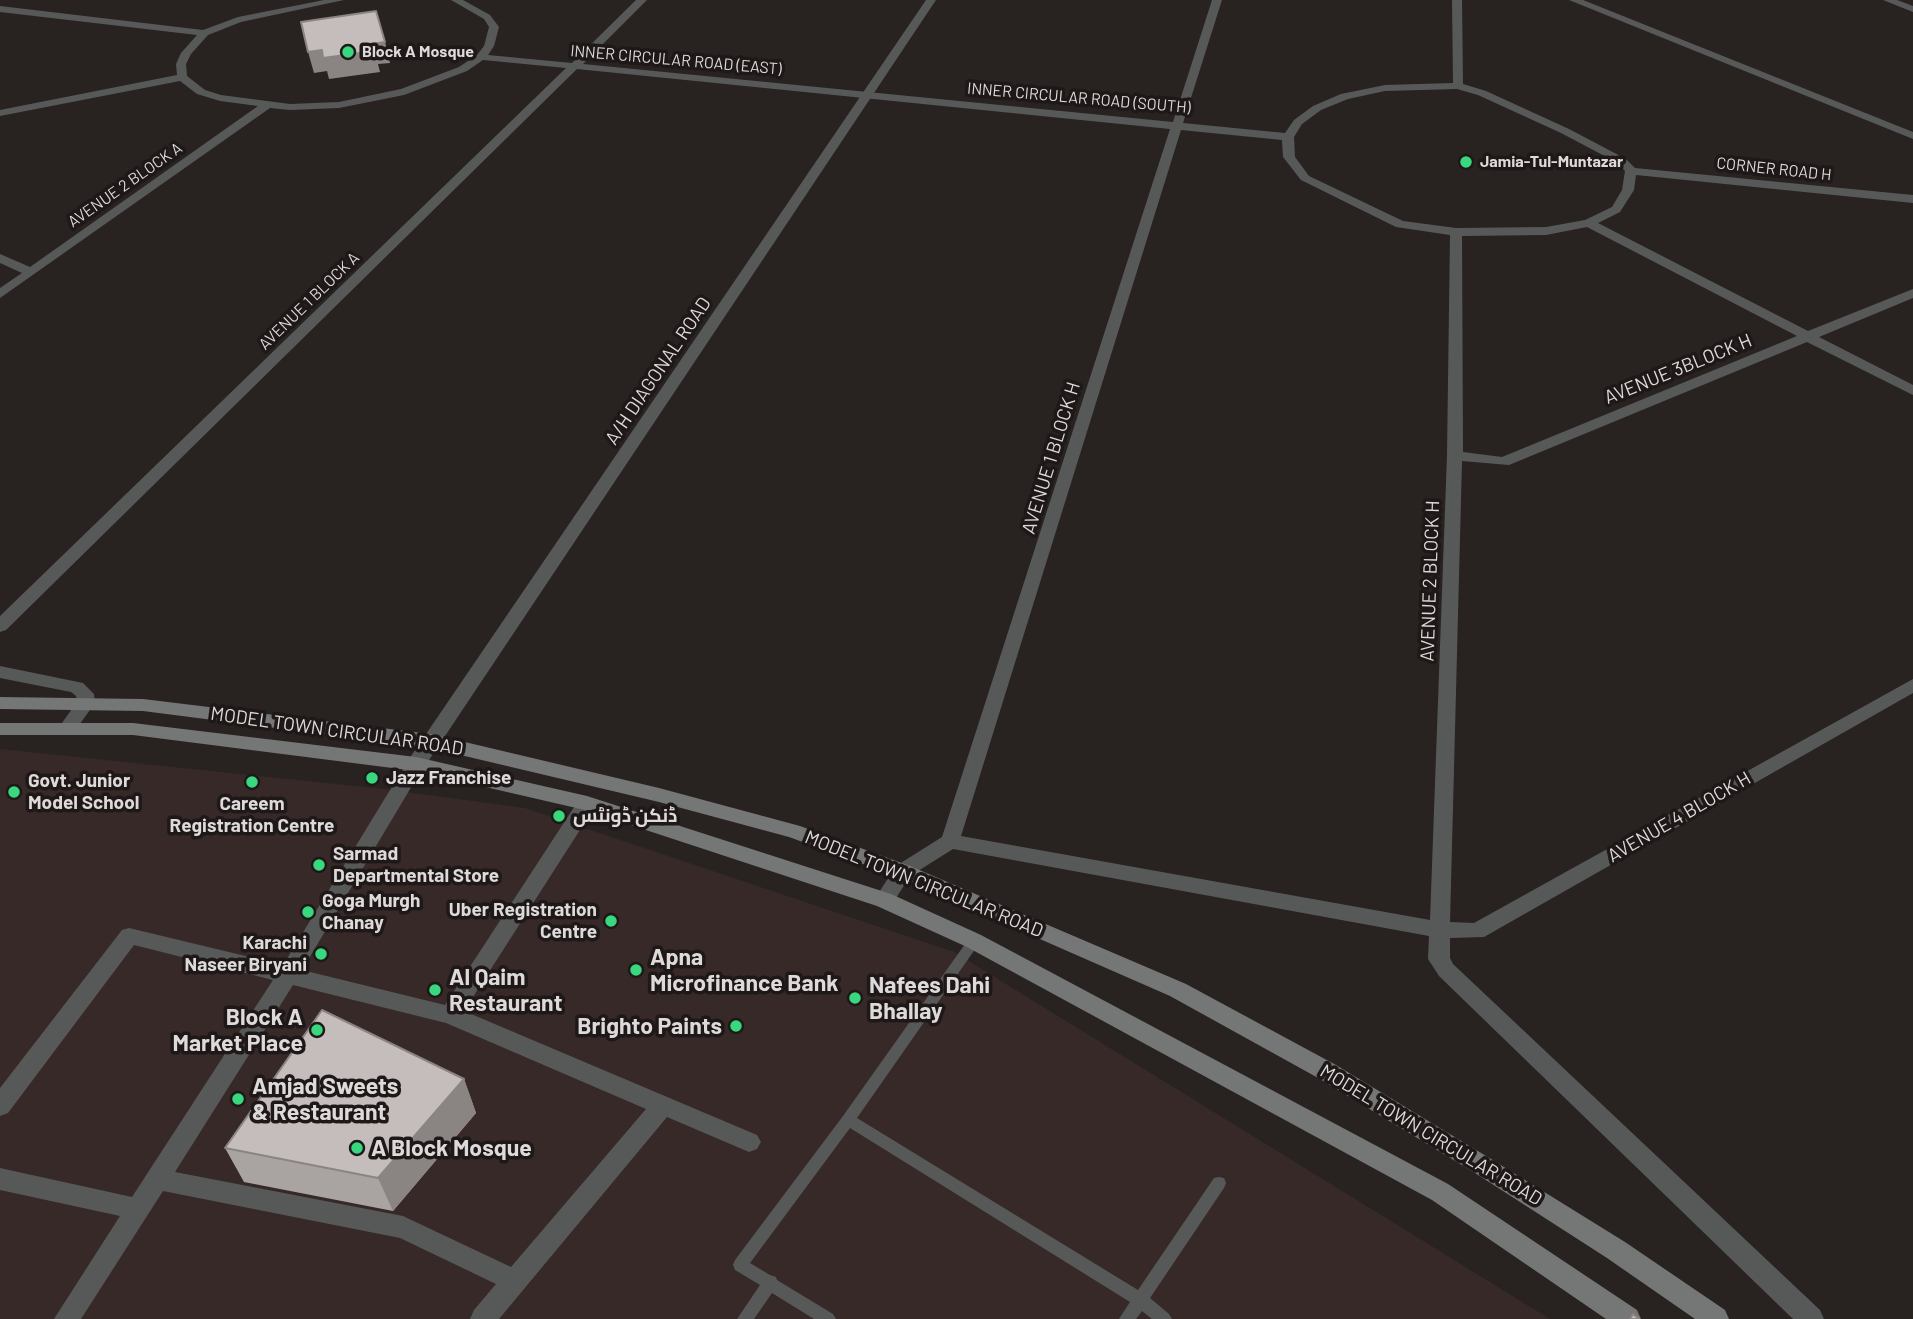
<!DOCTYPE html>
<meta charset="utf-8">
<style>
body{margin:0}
canvas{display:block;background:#282221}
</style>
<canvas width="1913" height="1319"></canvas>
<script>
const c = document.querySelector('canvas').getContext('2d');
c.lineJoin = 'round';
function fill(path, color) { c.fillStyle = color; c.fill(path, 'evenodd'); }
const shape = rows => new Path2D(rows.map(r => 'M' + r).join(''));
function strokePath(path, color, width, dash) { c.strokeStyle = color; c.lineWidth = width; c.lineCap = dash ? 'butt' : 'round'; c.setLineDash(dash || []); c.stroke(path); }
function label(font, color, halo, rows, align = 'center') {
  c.font = font + ' Barlow,Cairo,sans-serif'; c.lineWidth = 7; c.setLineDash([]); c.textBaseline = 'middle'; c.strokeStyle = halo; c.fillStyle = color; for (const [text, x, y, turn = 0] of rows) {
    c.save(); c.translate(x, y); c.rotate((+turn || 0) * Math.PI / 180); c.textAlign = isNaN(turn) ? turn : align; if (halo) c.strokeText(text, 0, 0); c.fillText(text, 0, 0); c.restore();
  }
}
fill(shape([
 [0,749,384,789,525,808,954,952,1550,1319,0,1319]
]), '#362927');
fill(shape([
 [974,936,978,937,980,941,978,945,857,1118,1138,1290,1214,1178,1219,1177,1224,1178,1226,1183,1224,1188,1150,1298,1169,1314,1172,1319,1152,1319,1142,1311,1136,1319,1119,1319,1130,1302,850,1128,750,1263,770,1275,776,1277,777,1280,833,1314,836,1319,814,1319,772,1293,754,1319,737,1319,760,1285,735,1270,733,1265,735,1260,843,1116,970,937,974,936]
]), '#575958');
fill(shape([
 [324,0,344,0,241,22,208,35,191,54,186,64,187,76,205,90,221,95,290,104,339,102,401,89,459,67,477,55,484,46,489,27,484,19,451,0,463,0,490,15,499,27,494,46,488,55,572,63,636,0,647,0,583,64,1173,122,1212,0,1222,0,1183,123,1285,133,1294,120,1313,106,1341,94,1385,85,1453,83,1452,0,1462,0,1463,84,1486,91,1569,129,1626,159,1635,168,1913,195,1913,203,1636,175,1634,190,1620,212,1598,223,1808,331,1913,289,1913,298,1819,337,1913,385,1913,395,1807,342,1509,465,1462,461,1450,922,1474,923,1913,679,1913,693,1484,937,1450,938,1450,958,1453,964,1820,1310,1824,1319,1793,1319,1439,976,1428,959,1429,936,953,849,910,876,891,906,884,908,877,906,874,900,896,866,942,837,1170,129,577,69,6,630,0,632,0,616,566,68,483,60,467,71,404,95,339,108,290,110,270,108,0,298,0,288,22,273,0,263,0,254,30,267,258,106,220,101,197,94,180,81,0,116,0,110,177,75,176,64,181,53,197,35,0,12,0,6,203,30,238,17,324,0],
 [1457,89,1478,95,1561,133,1618,163,1625,171,1622,190,1612,207,1585,220,1546,227,1456,228,1403,221,1309,176,1295,157,1294,137,1302,124,1321,110,1348,99,1385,91,1457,89],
 [1181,130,1282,140,1283,157,1301,180,1396,227,1450,235,1447,455,1430,920,961,836,1181,130],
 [1587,227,1797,336,1502,457,1463,452,1462,236,1546,235,1587,227],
 [1569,0,1583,0,1913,132,1913,139,1569,0],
 [0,666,83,683,94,694,95,703,74,732,62,732,59,727,77,702,76,696,71,692,0,678,0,666],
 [416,757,423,759,425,764,302,970,445,1005,580,798,594,798,597,803,594,808,464,1011,757,1135,761,1142,757,1149,749,1152,667,1117,499,1319,470,1319,474,1310,496,1284,400,1238,163,1191,81,1319,54,1319,120,1216,0,1190,0,1168,132,1197,273,980,134,945,8,1113,0,1116,0,1088,122,930,129,928,283,965,409,759,416,757],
 [293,985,446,1023,646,1109,511,1267,403,1216,175,1172,293,985]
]), '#575958');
fill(shape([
 [926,0,936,0,423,769,409,769,407,764,409,759,926,0],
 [1883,0,1897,0,1913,6,1913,12,1883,0]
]), '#575958');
fill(shape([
 [0,697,143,699,431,734,659,788,800,826,910,866,1186,984,1336,1065,1491,1159,1625,1242,1725,1310,1729,1319,1695,1319,1607,1258,1475,1173,1320,1079,1170,996,896,876,789,837,659,802,431,748,143,711,0,709,0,697],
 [0,723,133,723,416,757,587,796,891,894,981,935,1448,1184,1637,1310,1641,1319,1606,1319,1432,1200,967,947,877,906,585,810,416,771,133,735,0,735,0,723]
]), '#747775');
fill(shape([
 [464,1079,476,1113,393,1211,244,1182,225,1148]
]), '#a9a3a1');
fill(shape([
 [385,42,390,63,378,64,380,72,329,79,327,71,314,73,308,52],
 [464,1079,476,1113,393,1211,378,1178]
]), '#8a8483');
const building = shape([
 [376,11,385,42,372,44,375,51,323,58,322,50,308,52,301,22,376,11],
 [322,1010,464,1079,378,1178,225,1148,322,1010],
 [1633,1314,1639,1319,1630,1319,1633,1314]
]);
fill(building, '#c5bdbb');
strokePath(building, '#8a8483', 2);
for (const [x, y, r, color] of [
 [348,52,7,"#39d87f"],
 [1466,162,7,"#39d87f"],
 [372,778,7,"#39d87f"],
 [252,782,7,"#39d87f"],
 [14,792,7,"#39d87f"],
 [559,816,7,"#39d87f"],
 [319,865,7,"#39d87f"],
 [308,912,7,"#39d87f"],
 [611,921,7,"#39d87f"],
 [321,954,7,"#39d87f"],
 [636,970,7,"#39d87f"],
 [435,990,7,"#39d87f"],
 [855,998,7,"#39d87f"],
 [736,1026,7,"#39d87f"],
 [317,1030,7,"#39d87f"],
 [238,1099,7,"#39d87f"],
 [357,1148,7,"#39d87f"]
]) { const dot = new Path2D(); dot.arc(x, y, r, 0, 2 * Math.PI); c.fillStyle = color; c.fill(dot); strokePath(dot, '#1e1918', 2.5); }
label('bold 16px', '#dedad9', '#1e1918', [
 ["Block A Mosque",362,52],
 ["Jamia-Tul-Muntazar",1480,162]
], 'left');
label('16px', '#dedad9', '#1e1918', [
 ["INNER CIRCULAR ROAD (EAST)",676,60,5],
 ["INNER CIRCULAR ROAD (SOUTH)",1079,98,5],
 ["CORNER ROAD H",1774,169,6],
 ["AVENUE 2 BLOCK A",125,185,-35],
 ["AVENUE 1 BLOCK A",309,301,-44]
]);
label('19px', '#dedad9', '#1e1918', [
 ["AVENUE 3BLOCK H",1678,369,-22],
 ["A/H DIAGONAL ROAD",658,371,-56],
 ["AVENUE 1 BLOCK H",1051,458,-73],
 ["AVENUE 2 BLOCK H",1430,581,-88],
 ["MODEL TOWN CIRCULAR ROAD",337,731,8],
 ["AVENUE 4 BLOCK H",1679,817,-30],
 ["MODEL TOWN CIRCULAR ROAD",924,884,22],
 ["MODEL TOWN CIRCULAR ROAD",1431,1135,31]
]);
label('bold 19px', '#dedad9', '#1e1918', [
 ["Jazz Franchise",386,778],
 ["Govt. Junior",28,781],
 ["Model School",28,803],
 ["Careem",252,804,"center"],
 ["Registration Centre",252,826,"center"],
 ["ڈنکن ڈونٹس",573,816],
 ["Sarmad",333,854],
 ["Departmental Store",333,876],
 ["Goga Murgh",322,901],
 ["Chanay",322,923],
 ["Uber Registration",597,910,"right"],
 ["Centre",597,932,"right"],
 ["Karachi",307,943,"right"],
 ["Naseer Biryani",307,965,"right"]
], 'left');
label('bold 23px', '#dedad9', '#1e1918', [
 ["Apna",650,957],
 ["Microfinance Bank",650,983],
 ["Al Qaim",449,977],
 ["Restaurant",449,1003],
 ["Nafees Dahi",869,985],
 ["Bhallay",869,1011],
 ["Block A",303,1017,"right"],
 ["Market Place",303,1043,"right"],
 ["Brighto Paints",722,1026,"right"],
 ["Amjad Sweets",252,1086],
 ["& Restaurant",252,1112],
 ["A Block Mosque",371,1148]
], 'left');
</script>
